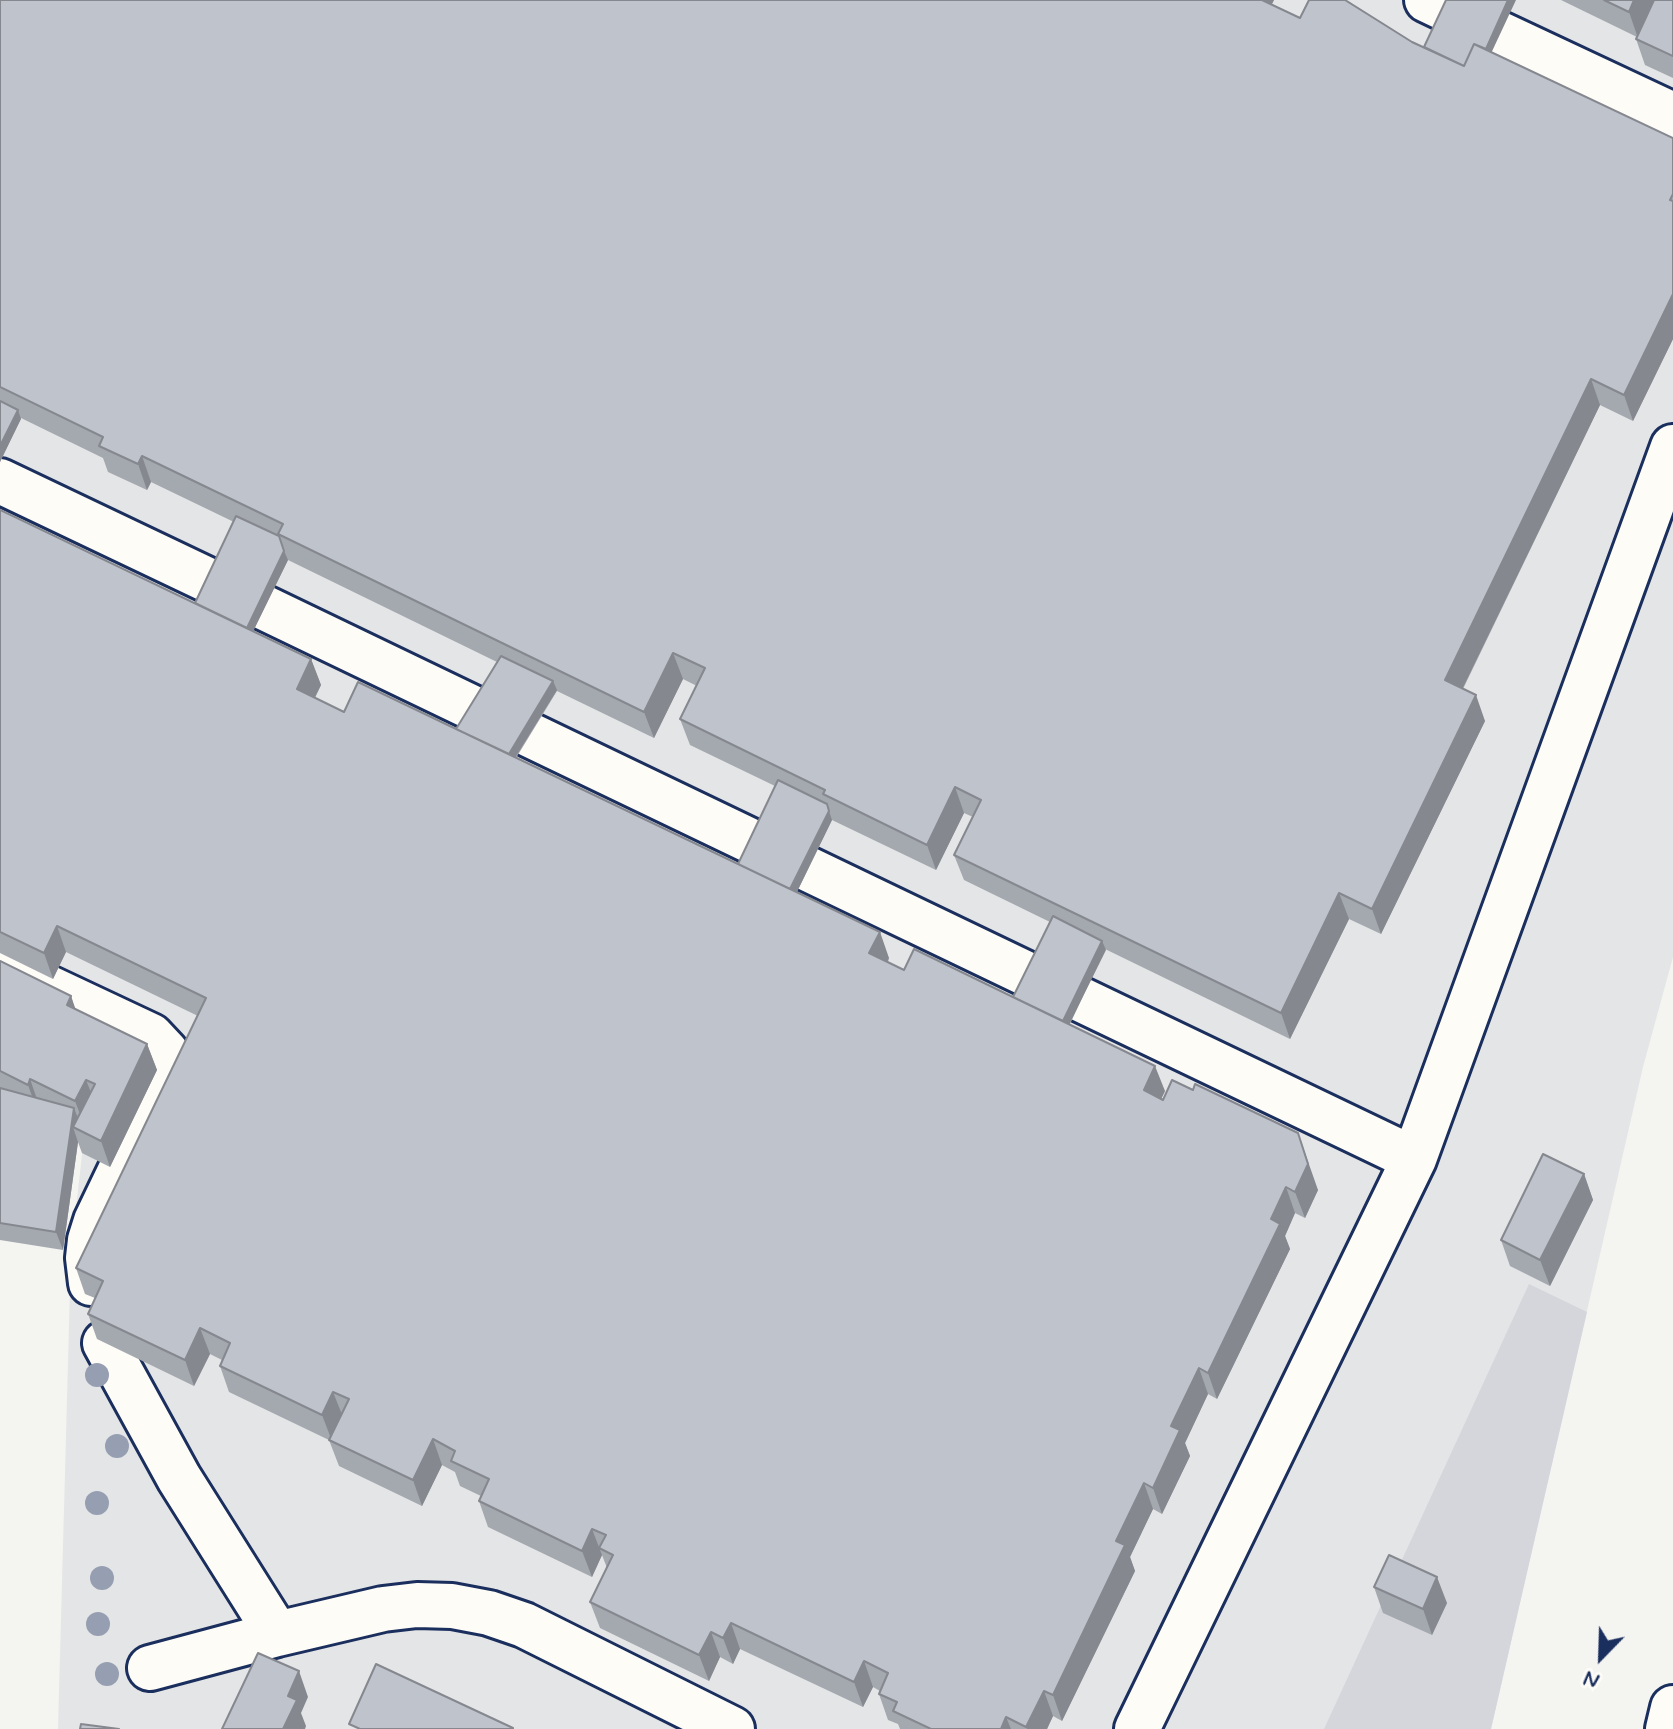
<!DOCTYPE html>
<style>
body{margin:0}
#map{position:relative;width:1673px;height:1729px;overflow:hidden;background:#f4f4f1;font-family:Mynerve,sans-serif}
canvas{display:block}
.north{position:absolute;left:1561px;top:1617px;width:80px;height:80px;-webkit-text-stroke:6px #fdfcf7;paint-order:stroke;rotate:203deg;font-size:22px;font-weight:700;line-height:32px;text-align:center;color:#1b2f5e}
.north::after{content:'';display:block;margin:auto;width:28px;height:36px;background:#1b2f5e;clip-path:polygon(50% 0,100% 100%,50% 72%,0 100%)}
</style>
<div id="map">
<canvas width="1673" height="1729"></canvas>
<div class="north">N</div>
</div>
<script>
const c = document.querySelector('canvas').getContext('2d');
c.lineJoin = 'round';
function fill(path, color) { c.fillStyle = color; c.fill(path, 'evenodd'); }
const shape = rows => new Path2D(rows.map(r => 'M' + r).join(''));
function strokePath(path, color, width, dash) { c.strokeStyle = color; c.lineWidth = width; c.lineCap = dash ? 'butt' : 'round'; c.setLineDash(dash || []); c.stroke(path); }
fill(shape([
 [0,0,1673,0,1673,957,1643,1067,1491,1729,58,1729,71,1253,85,1128,0,1104]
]), '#e4e5e6');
fill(shape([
 [1529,1284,1587,1312,1491,1729,1324,1729]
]), '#d4d6db');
const minor = shape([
 [1427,0,1448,10],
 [1500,34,1673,115],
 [0,481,212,582],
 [265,608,477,710],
 [530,735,755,843],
 [808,869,1031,976],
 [0,965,151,1036,166,1052,167,1073,96,1221,90,1240,88,1258,91,1283],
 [1082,1000,1414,1159],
 [105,1343,179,1478,277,1634],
 [150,1668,277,1634,383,1609,417,1605,452,1606,489,1613,524,1625,732,1729],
 [1137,1729,1414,1159,1673,447],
 [1668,1729,1673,1708]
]);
strokePath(minor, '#1b2f5e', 50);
strokePath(minor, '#fdfcf7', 44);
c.fillStyle = '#969fb1';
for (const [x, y] of [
 [97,1375],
 [117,1446],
 [97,1503],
 [102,1578],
 [98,1624],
 [107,1674]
]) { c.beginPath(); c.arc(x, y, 12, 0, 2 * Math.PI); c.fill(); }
fill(shape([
 [0,0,1274,0,1271,5,1300,18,1412,42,1424,47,1492,52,1673,138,1673,339,1633,421,1600,405,1463,689,1485,721,1381,934,1349,919,1290,1039,1105,949,1070,1024,1165,1091,1161,1099,1318,1190,1305,1218,1295,1213,1285,1236,1290,1249,1217,1399,1208,1394,1185,1443,1190,1456,1162,1514,1153,1509,1130,1557,1135,1571,1062,1721,1053,1716,1047,1729,900,1729,898,1724,888,1720,879,1694,880,1691,873,1687,863,1707,740,1649,733,1664,720,1657,709,1681,600,1628,590,1602,607,1568,602,1555,592,1577,488,1527,479,1501,481,1496,460,1486,455,1472,442,1465,422,1506,339,1466,329,1440,229,1392,220,1366,222,1360,210,1354,194,1386,97,1339,88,1314,95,1298,85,1294,76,1268,198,1016,66,952,53,979,0,953,0,510,195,603,234,522,151,482,147,490,108,472,103,458,21,418,0,462],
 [288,560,497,662,456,729,344,712,315,698,321,685,311,659,253,631],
 [683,679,697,686,680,719,690,745,775,786,738,864,516,758,557,691,654,738],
 [964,813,973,817,954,855,964,880,1050,922,1013,997,904,970,888,962,889,958,797,892,832,820,936,870],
 [1561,0,1673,0,1673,78,1645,65,1636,39,1637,37],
 [0,961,71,996,75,1010,147,1044,157,1070,110,1167,82,1153,78,1142,63,1250,0,1240],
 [1584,1174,1593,1200,1550,1286,1510,1266,1501,1240],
 [1374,1587,1447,1603,1432,1635,1383,1613]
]), '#a4a8af');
fill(shape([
 [1255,0,1274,0,1263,22],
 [1508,0,1516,0,1473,92,1470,83],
 [1634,0,1655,0,1638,38,1629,12],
 [1673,294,1673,339,1633,421,1624,395],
 [1591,379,1600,405,1454,706,1445,680],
 [18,410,21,419,0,462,0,446],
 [142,456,151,482,147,490,138,464],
 [284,551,288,560,245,648,241,639],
 [673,653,683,679,654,738,644,712],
 [311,659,321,685,306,715,297,689],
 [553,681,557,690,505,774,502,765],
 [1476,695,1485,721,1381,934,1372,909],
 [955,787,964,813,936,870,927,845],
 [829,811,832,820,788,910,785,901],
 [1339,893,1349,919,1290,1039,1281,1013],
 [57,926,66,952,53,979,44,953],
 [880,932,889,958,879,979,869,953],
 [1102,941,1106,950,1061,1041,1058,1032],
 [71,996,80,1022,67,1005],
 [147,1044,157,1070,110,1167,101,1141],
 [1155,1066,1165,1091,1153,1116,1144,1090],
 [30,1079,39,1105,37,1110,28,1085],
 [86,1080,96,1105,85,1127,75,1101],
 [74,1108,81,1126,73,1127,78,1142,63,1250,56,1232],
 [1298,1133,1318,1190,1305,1218,1295,1192],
 [1584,1174,1593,1200,1550,1286,1540,1260],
 [1286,1187,1295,1213,1285,1236,1290,1249,1217,1399,1208,1373,1271,1219],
 [200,1328,210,1354,194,1386,185,1360],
 [1199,1368,1208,1394,1185,1443,1190,1456,1162,1514,1153,1488,1171,1426],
 [333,1392,343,1417,332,1441,322,1415],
 [433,1439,442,1465,422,1506,413,1480],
 [1144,1483,1153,1509,1130,1557,1135,1571,1062,1721,1053,1695,1116,1541],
 [592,1529,602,1555,592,1577,582,1551],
 [1437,1577,1447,1603,1432,1635,1423,1609],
 [731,1623,740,1649,733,1664,723,1638],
 [711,1632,720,1657,709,1681,699,1655],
 [864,1661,873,1687,863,1707,854,1682],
 [299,1671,308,1697,301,1713,306,1726,305,1729,283,1729,288,1696],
 [1044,1691,1053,1716,1047,1729,1027,1729,1026,1727],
 [1006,1717,1011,1729,1001,1729]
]), '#86888f');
const building = shape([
 [0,0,1262,0,1300,18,1309,0,1345,0,1412,42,1464,66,1474,44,1673,138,1673,194,1670,200,1673,201,1673,294,1624,395,1591,379,1445,680,1476,695,1372,909,1339,893,1281,1013,954,855,981,800,955,787,927,845,823,794,825,790,680,719,705,668,673,653,644,712,278,534,283,524,142,456,138,464,99,446,103,437,0,387,0,0],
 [1446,0,1508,0,1486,49,1474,44,1464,66,1424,47,1446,0],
 [1604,0,1634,0,1629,12,1604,0],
 [1654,0,1673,0,1673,56,1636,39,1654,0],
 [0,401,18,410,0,446,0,401],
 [0,510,311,659,297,689,344,712,358,682,880,932,869,953,904,970,914,949,1155,1066,1144,1090,1163,1100,1172,1080,1193,1090,1195,1084,1298,1133,1308,1164,1295,1192,1286,1187,1271,1219,1280,1224,1208,1373,1199,1368,1171,1426,1180,1430,1153,1488,1144,1483,1116,1541,1125,1545,1053,1695,1044,1691,1026,1727,1006,1717,1001,1729,931,1729,893,1711,897,1702,879,1694,888,1673,864,1661,854,1682,731,1623,723,1638,711,1632,699,1655,590,1602,613,1555,599,1548,606,1535,592,1529,582,1551,479,1501,489,1479,451,1461,455,1451,433,1439,413,1480,329,1440,349,1399,333,1392,322,1415,220,1366,230,1343,200,1328,185,1360,88,1314,103,1281,76,1268,206,998,57,926,44,953,0,932,0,510],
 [236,516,279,536,284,551,247,628,195,603,236,516],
 [501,656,553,681,509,754,456,729,501,656],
 [778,780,827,804,829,811,790,889,738,864,778,780],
 [1053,916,1102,941,1063,1021,1013,997,1053,916],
 [0,961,71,996,67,1005,147,1044,101,1141,73,1127,95,1084,86,1080,75,1101,30,1079,28,1085,0,1071,0,961],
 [0,1088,74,1108,56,1232,0,1223,0,1088],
 [1543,1154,1584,1174,1540,1260,1501,1240,1543,1154],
 [1389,1555,1437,1577,1423,1609,1374,1587,1389,1555],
 [258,1653,299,1671,288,1696,297,1700,283,1729,222,1729,258,1653],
 [376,1664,513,1728,513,1729,360,1729,349,1724,376,1664],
 [81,1724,119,1729,80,1729,81,1724]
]);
fill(building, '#bfc3cc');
strokePath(building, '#86888f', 2);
</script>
